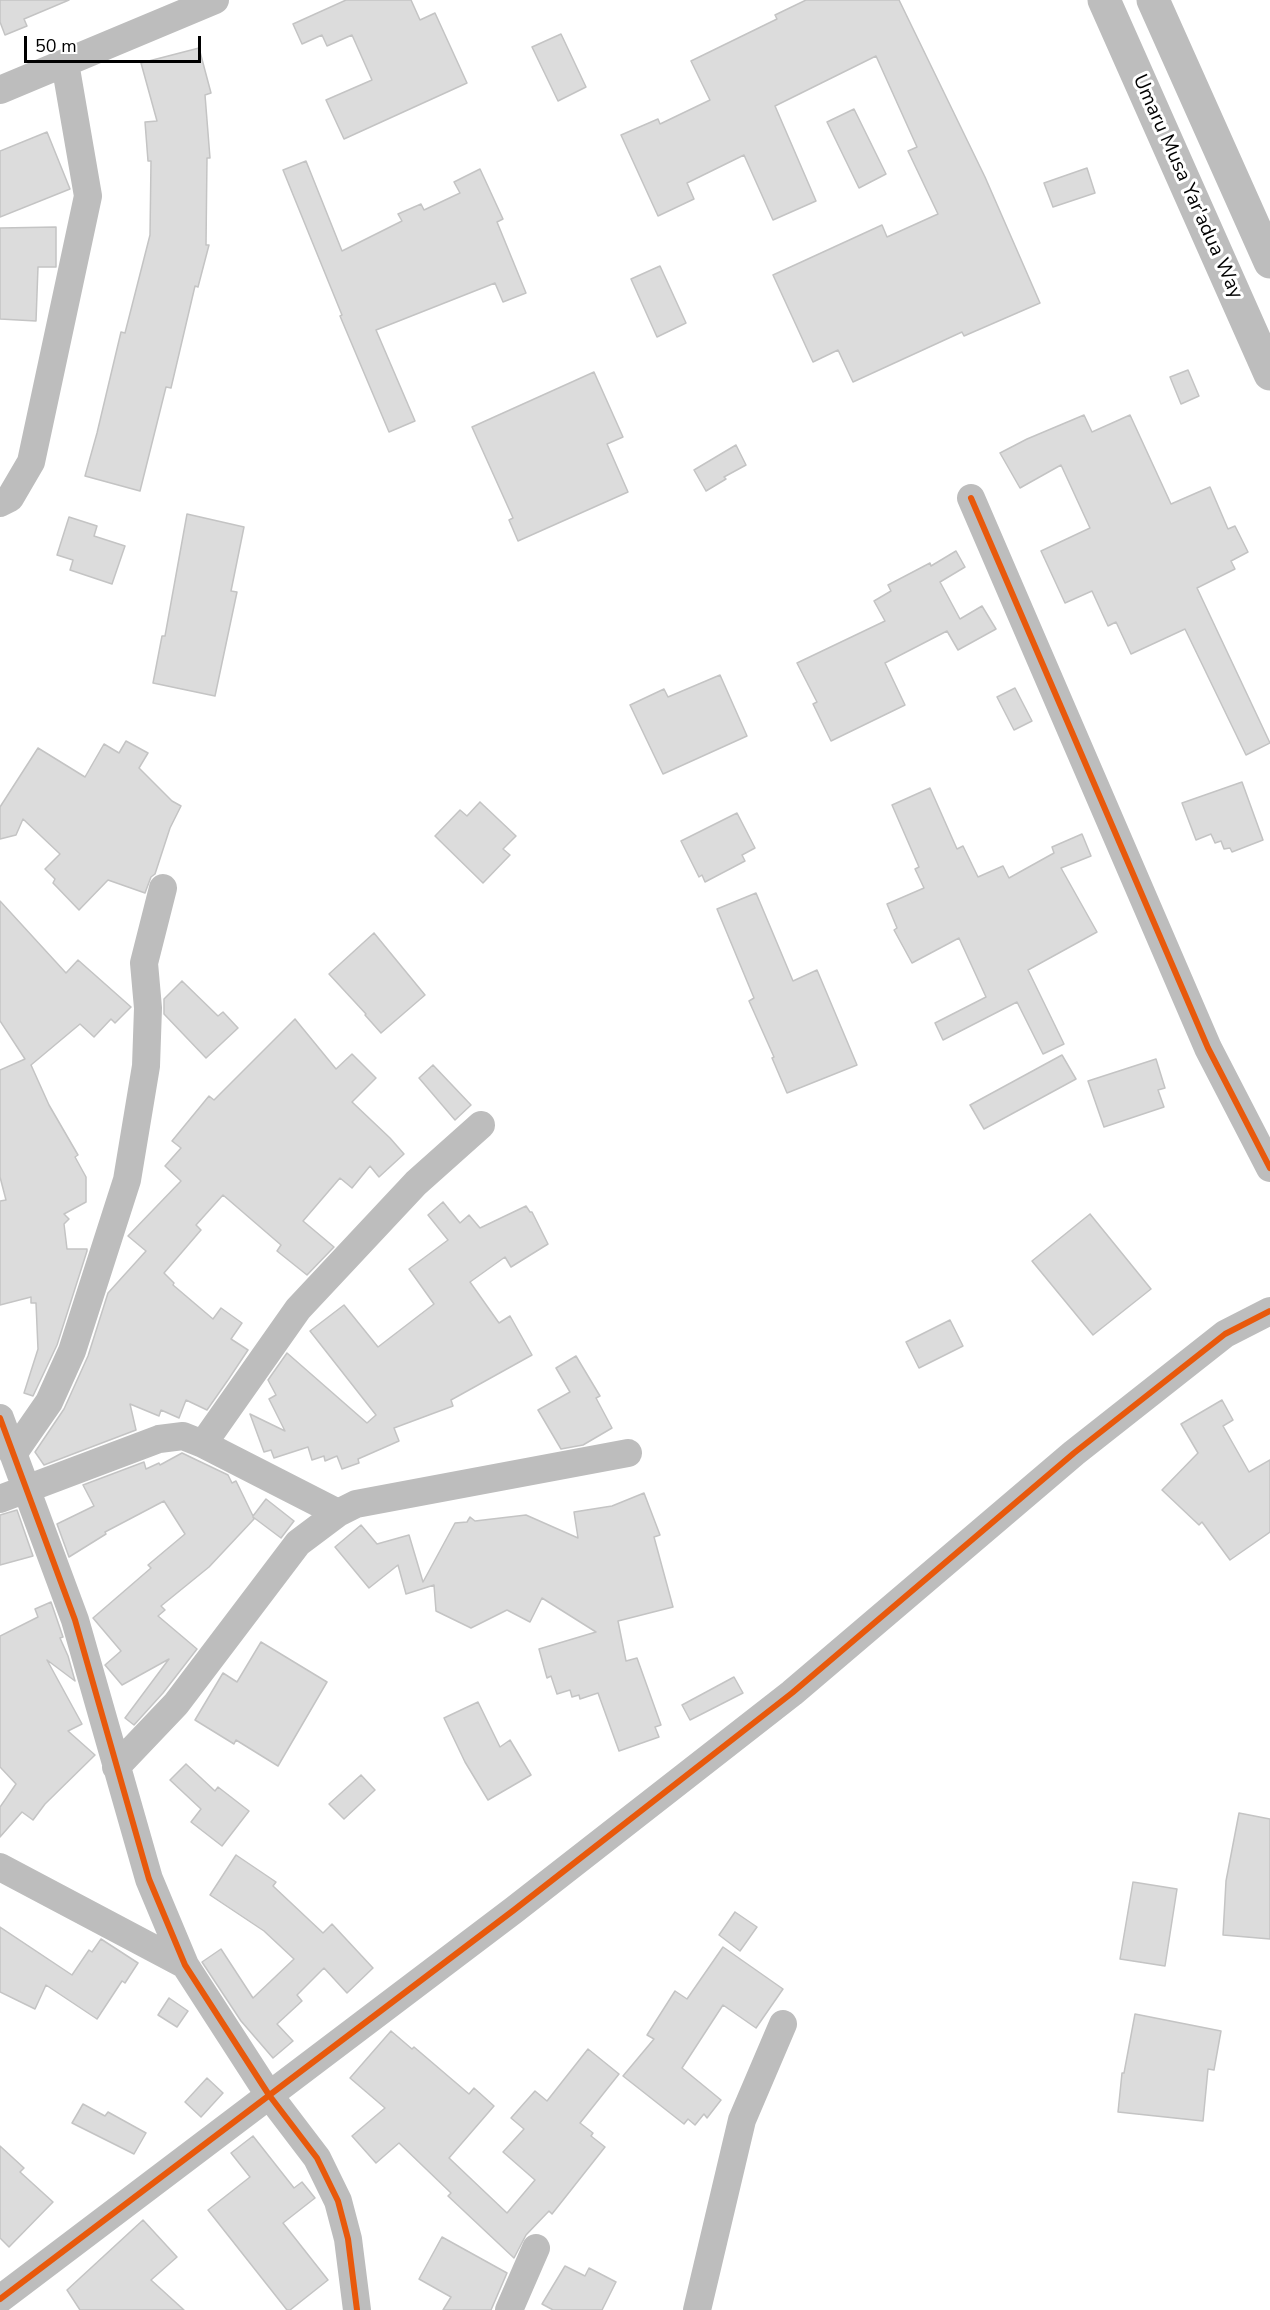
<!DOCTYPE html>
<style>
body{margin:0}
#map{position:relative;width:1270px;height:2310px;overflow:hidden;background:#fff;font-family:"Nunito Sans",sans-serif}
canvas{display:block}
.scale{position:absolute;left:24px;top:36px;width:177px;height:27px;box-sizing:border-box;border:3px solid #000;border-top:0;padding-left:8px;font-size:18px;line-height:21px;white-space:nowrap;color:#000;-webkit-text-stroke:4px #fff;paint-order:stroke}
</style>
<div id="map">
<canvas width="1270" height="2310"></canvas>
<div class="scale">50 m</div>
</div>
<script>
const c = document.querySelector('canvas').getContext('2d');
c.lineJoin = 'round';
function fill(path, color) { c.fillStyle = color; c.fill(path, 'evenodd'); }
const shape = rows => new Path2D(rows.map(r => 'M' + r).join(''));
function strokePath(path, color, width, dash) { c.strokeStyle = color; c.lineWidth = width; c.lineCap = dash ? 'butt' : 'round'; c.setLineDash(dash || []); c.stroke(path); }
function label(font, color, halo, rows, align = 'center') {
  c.font = font + ' "Nunito Sans",sans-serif'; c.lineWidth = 6; c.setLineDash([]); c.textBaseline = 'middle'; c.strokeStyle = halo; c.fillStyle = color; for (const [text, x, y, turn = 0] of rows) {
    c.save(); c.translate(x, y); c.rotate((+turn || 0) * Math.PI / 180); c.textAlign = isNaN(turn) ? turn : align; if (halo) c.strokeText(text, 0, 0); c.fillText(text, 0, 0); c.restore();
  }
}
const building = shape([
 [0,0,69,0,24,19,27,26,5,35,0,22,0,0],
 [346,0,411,0,420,20,435,13,467,83,344,139,326,100,372,80,352,35,327,46,322,35,302,44,293,24,346,0],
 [806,0,899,0,985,177,1040,303,964,336,962,332,853,382,838,350,813,362,773,275,882,225,887,237,938,214,908,151,917,147,876,56,775,106,816,201,773,220,744,155,687,183,694,199,658,216,621,135,658,119,660,124,710,100,691,61,777,19,775,15,806,0],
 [561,34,586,87,558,101,532,47,561,34],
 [199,48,211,93,205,95,210,158,207,158,206,245,209,245,198,287,195,286,171,388,166,387,140,491,85,476,97,433,121,332,125,333,150,235,151,161,148,161,145,122,157,121,141,63,199,48],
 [854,109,886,174,859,188,827,122,854,109],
 [47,132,70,189,0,217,0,151,47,132],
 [306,161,342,251,402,221,398,214,421,204,424,210,460,193,454,182,480,169,503,219,497,222,526,293,503,302,495,283,376,330,415,421,389,432,340,316,342,315,283,170,306,161],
 [1087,168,1095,193,1053,207,1044,183,1087,168],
 [56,227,56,267,38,267,36,321,0,319,0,228,56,227],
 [660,266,686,323,657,337,631,279,660,266],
 [1188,370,1199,396,1181,404,1170,377,1188,370],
 [594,372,623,437,607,444,628,492,518,541,509,520,513,518,472,427,594,372],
 [1084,415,1092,432,1130,415,1171,504,1210,487,1228,529,1235,526,1248,552,1231,561,1235,569,1197,588,1270,743,1246,755,1185,629,1131,654,1116,622,1108,626,1092,591,1065,603,1041,551,1090,528,1061,465,1020,488,1000,453,1027,439,1084,415],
 [736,445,746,465,724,477,726,479,706,491,694,470,736,445],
 [187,514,244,527,231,591,237,592,215,696,153,683,162,636,165,636,187,514],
 [69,517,97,526,94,536,125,546,112,584,70,570,73,560,57,555,69,517],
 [956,551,965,567,940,582,960,619,982,606,996,629,958,650,947,631,885,663,905,705,831,741,813,704,817,702,797,663,885,621,874,601,891,591,888,585,930,563,931,566,956,551],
 [720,675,747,736,663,774,630,705,664,689,668,697,720,675],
 [1015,688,1032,721,1014,730,997,697,1015,688],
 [126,741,148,753,139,768,172,801,181,806,170,828,155,874,151,877,145,893,108,880,79,910,53,883,55,879,45,869,60,854,23,819,16,835,0,839,0,807,38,748,85,777,104,744,119,753,126,741],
 [1242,782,1263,840,1232,852,1230,848,1224,849,1221,841,1215,843,1211,834,1196,840,1182,803,1242,782],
 [930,788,957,849,963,846,978,877,1003,866,1009,878,1054,853,1052,847,1082,834,1091,856,1061,868,1097,932,1028,970,1064,1044,1043,1054,1017,1002,943,1040,935,1023,986,997,959,938,912,963,894,930,897,928,887,904,924,888,915,869,919,867,892,805,930,788],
 [480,802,516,836,503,849,510,855,483,883,435,836,460,810,467,816,480,802],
 [737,813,755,848,742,855,745,861,705,882,702,875,699,877,681,841,737,813],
 [756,893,793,981,817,970,857,1065,787,1093,772,1058,774,1057,749,1001,754,998,717,909,756,893],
 [0,901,66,973,78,960,131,1007,115,1023,111,1019,94,1037,80,1024,31,1065,49,1105,78,1155,75,1157,86,1177,86,1202,64,1214,69,1219,64,1224,67,1249,87,1249,87,1251,57,1345,33,1396,24,1393,38,1349,36,1303,31,1303,31,1297,0,1305,0,1201,6,1200,0,1177,0,1070,25,1059,0,1021,0,901],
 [374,933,425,995,381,1033,365,1015,366,1014,329,974,374,933],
 [182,981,218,1016,223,1012,238,1028,206,1058,164,1014,164,999,182,981],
 [295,1019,336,1069,352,1054,376,1078,352,1102,390,1138,404,1154,379,1177,370,1166,352,1188,340,1178,303,1221,334,1247,307,1275,277,1251,281,1245,223,1195,196,1225,201,1230,164,1273,174,1283,173,1285,213,1319,221,1308,242,1323,231,1339,248,1350,228,1380,207,1410,186,1400,179,1418,161,1410,159,1416,130,1404,136,1430,44,1465,35,1452,64,1409,88,1356,108,1293,146,1251,128,1236,181,1181,165,1166,181,1148,172,1141,209,1096,214,1100,295,1019],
 [1062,1055,1076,1079,984,1129,970,1105,1062,1055],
 [1156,1059,1165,1088,1158,1090,1164,1107,1104,1127,1088,1081,1156,1059],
 [433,1065,471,1105,455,1120,419,1078,433,1065],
 [443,1202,460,1223,469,1215,480,1228,526,1206,530,1212,532,1212,548,1244,511,1267,505,1257,470,1282,499,1323,510,1316,532,1355,451,1400,453,1406,394,1428,399,1441,358,1459,359,1463,342,1469,337,1456,325,1461,324,1456,312,1460,308,1447,274,1458,271,1450,264,1452,250,1414,285,1431,269,1399,276,1395,268,1380,287,1353,367,1423,376,1415,310,1331,344,1305,378,1347,434,1304,409,1269,448,1240,428,1215,443,1202],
 [1090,1214,1151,1289,1093,1335,1032,1261,1090,1214],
 [950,1320,963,1346,919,1368,906,1342,950,1320],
 [576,1356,600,1396,596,1398,612,1428,583,1445,561,1449,538,1410,570,1392,556,1368,576,1356],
 [1222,1400,1233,1420,1223,1426,1249,1472,1270,1460,1270,1532,1230,1560,1202,1522,1199,1525,1162,1490,1198,1453,1181,1424,1222,1400],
 [182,1453,228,1475,232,1483,236,1481,253,1516,266,1499,294,1521,281,1538,253,1517,254,1519,209,1567,161,1606,165,1610,158,1616,197,1649,163,1693,134,1725,125,1718,169,1659,122,1685,105,1665,121,1651,93,1618,151,1568,148,1565,185,1534,164,1501,105,1532,106,1534,69,1557,57,1524,94,1506,83,1485,144,1462,146,1469,159,1463,160,1465,182,1453],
 [644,1493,660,1535,654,1537,673,1607,618,1621,626,1661,637,1658,661,1725,655,1727,659,1737,619,1751,598,1693,580,1699,579,1695,572,1697,570,1690,557,1694,551,1676,547,1678,539,1649,596,1632,542,1598,530,1622,507,1610,471,1628,436,1611,434,1585,406,1594,398,1565,369,1588,335,1547,361,1525,377,1544,409,1535,423,1582,455,1523,467,1522,470,1517,475,1521,526,1515,578,1538,574,1512,612,1506,644,1493],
 [17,1510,33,1556,0,1565,0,1515,17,1510],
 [51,1602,63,1637,60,1638,68,1656,75,1681,47,1660,82,1724,68,1731,95,1755,45,1804,33,1820,22,1812,0,1837,0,1807,16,1784,0,1767,0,1636,38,1617,35,1609,51,1602],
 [261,1642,327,1682,278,1766,236,1740,234,1744,195,1720,223,1673,237,1682,261,1642],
 [734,1677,743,1693,690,1720,682,1705,734,1677],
 [478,1702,500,1747,510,1740,531,1775,488,1800,465,1762,444,1718,478,1702],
 [186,1764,215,1791,218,1787,249,1811,222,1846,191,1822,201,1809,170,1780,186,1764],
 [361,1775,375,1790,344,1819,329,1804,361,1775],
 [1239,1813,1270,1819,1270,1939,1223,1935,1226,1881,1239,1813],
 [236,1855,276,1882,273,1886,323,1933,332,1924,373,1968,347,1993,324,1968,297,1995,302,2001,277,2024,293,2041,273,2058,241,2021,202,1962,221,1949,253,1998,294,1959,264,1931,210,1895,236,1855],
 [1133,1882,1177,1889,1165,1966,1120,1959,1133,1882],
 [735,1912,757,1927,740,1951,719,1935,735,1912],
 [0,1927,72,1975,89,1950,92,1952,101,1939,138,1963,125,1983,122,1981,97,2019,46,1985,35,2009,0,1992,0,1927],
 [723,1947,783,1989,756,2028,723,2005,682,2068,721,2100,707,2118,704,2114,695,2125,688,2119,684,2124,623,2076,654,2039,647,2035,675,1991,687,1999,723,1947],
 [169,1998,188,2011,177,2027,158,2015,169,1998],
 [1135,2014,1221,2031,1214,2070,1208,2069,1203,2121,1118,2112,1122,2073,1124,2073,1135,2014],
 [391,2031,412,2049,414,2047,469,2094,474,2088,494,2106,449,2158,507,2213,535,2180,503,2152,524,2129,511,2118,535,2091,547,2101,588,2049,619,2074,580,2123,593,2133,591,2136,605,2147,552,2214,549,2211,526,2235,514,2258,448,2196,451,2193,399,2143,376,2163,352,2136,385,2108,350,2078,391,2031],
 [207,2078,223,2093,201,2117,185,2102,207,2078],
 [83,2104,105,2116,108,2112,146,2133,134,2154,72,2123,83,2104],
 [253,2136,294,2188,302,2182,315,2198,283,2223,328,2280,290,2310,287,2310,208,2210,250,2177,231,2153,253,2136],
 [0,2146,24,2168,20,2172,53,2202,9,2247,0,2238,0,2146],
 [143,2220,177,2257,151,2280,184,2310,80,2310,67,2290,143,2220],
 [442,2237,507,2273,491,2310,443,2310,451,2297,419,2279,442,2237],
 [565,2266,585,2276,589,2268,616,2282,602,2310,553,2310,542,2304,565,2266]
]);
fill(building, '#dcdcdc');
strokePath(building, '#c4c4c4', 1.5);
strokePath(shape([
 [0,90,215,0],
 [971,498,1208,1048,1270,1168],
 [0,503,10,498,31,462,88,196,65,63],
 [0,1418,75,1620,149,1879,185,1965,269,2095,317,2158,338,2201,348,2239,357,2310],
 [203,1444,298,1309,416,1183,481,1125],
 [13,1454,49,1402,72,1351,127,1180,146,1066,148,1008,144,963,163,888],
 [0,1499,159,1439,183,1436,203,1444,338,1513],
 [116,1767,176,1704,298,1543,338,1513,356,1504,628,1453],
 [0,1867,185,1965],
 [0,2299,514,1910,792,1693,1074,1453,1225,1334,1270,1311],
 [509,2310,536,2248],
 [697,2310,742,2120,783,2024]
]), '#bdbdbd', 28);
strokePath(shape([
 [1104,0,1270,374],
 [1153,0,1270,262]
]), '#bdbdbd', 33);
strokePath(shape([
 [971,498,1208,1048,1270,1168],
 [0,1418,75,1620,149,1879,185,1965,269,2095,317,2158,338,2201,348,2239,357,2310],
 [0,2299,514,1910,792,1693,1074,1453,1225,1334,1270,1311]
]), '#e8590c', 6);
label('20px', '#000', '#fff', [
 ["Umaru Musa Yar'adua Way",1187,187,66]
]);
</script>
